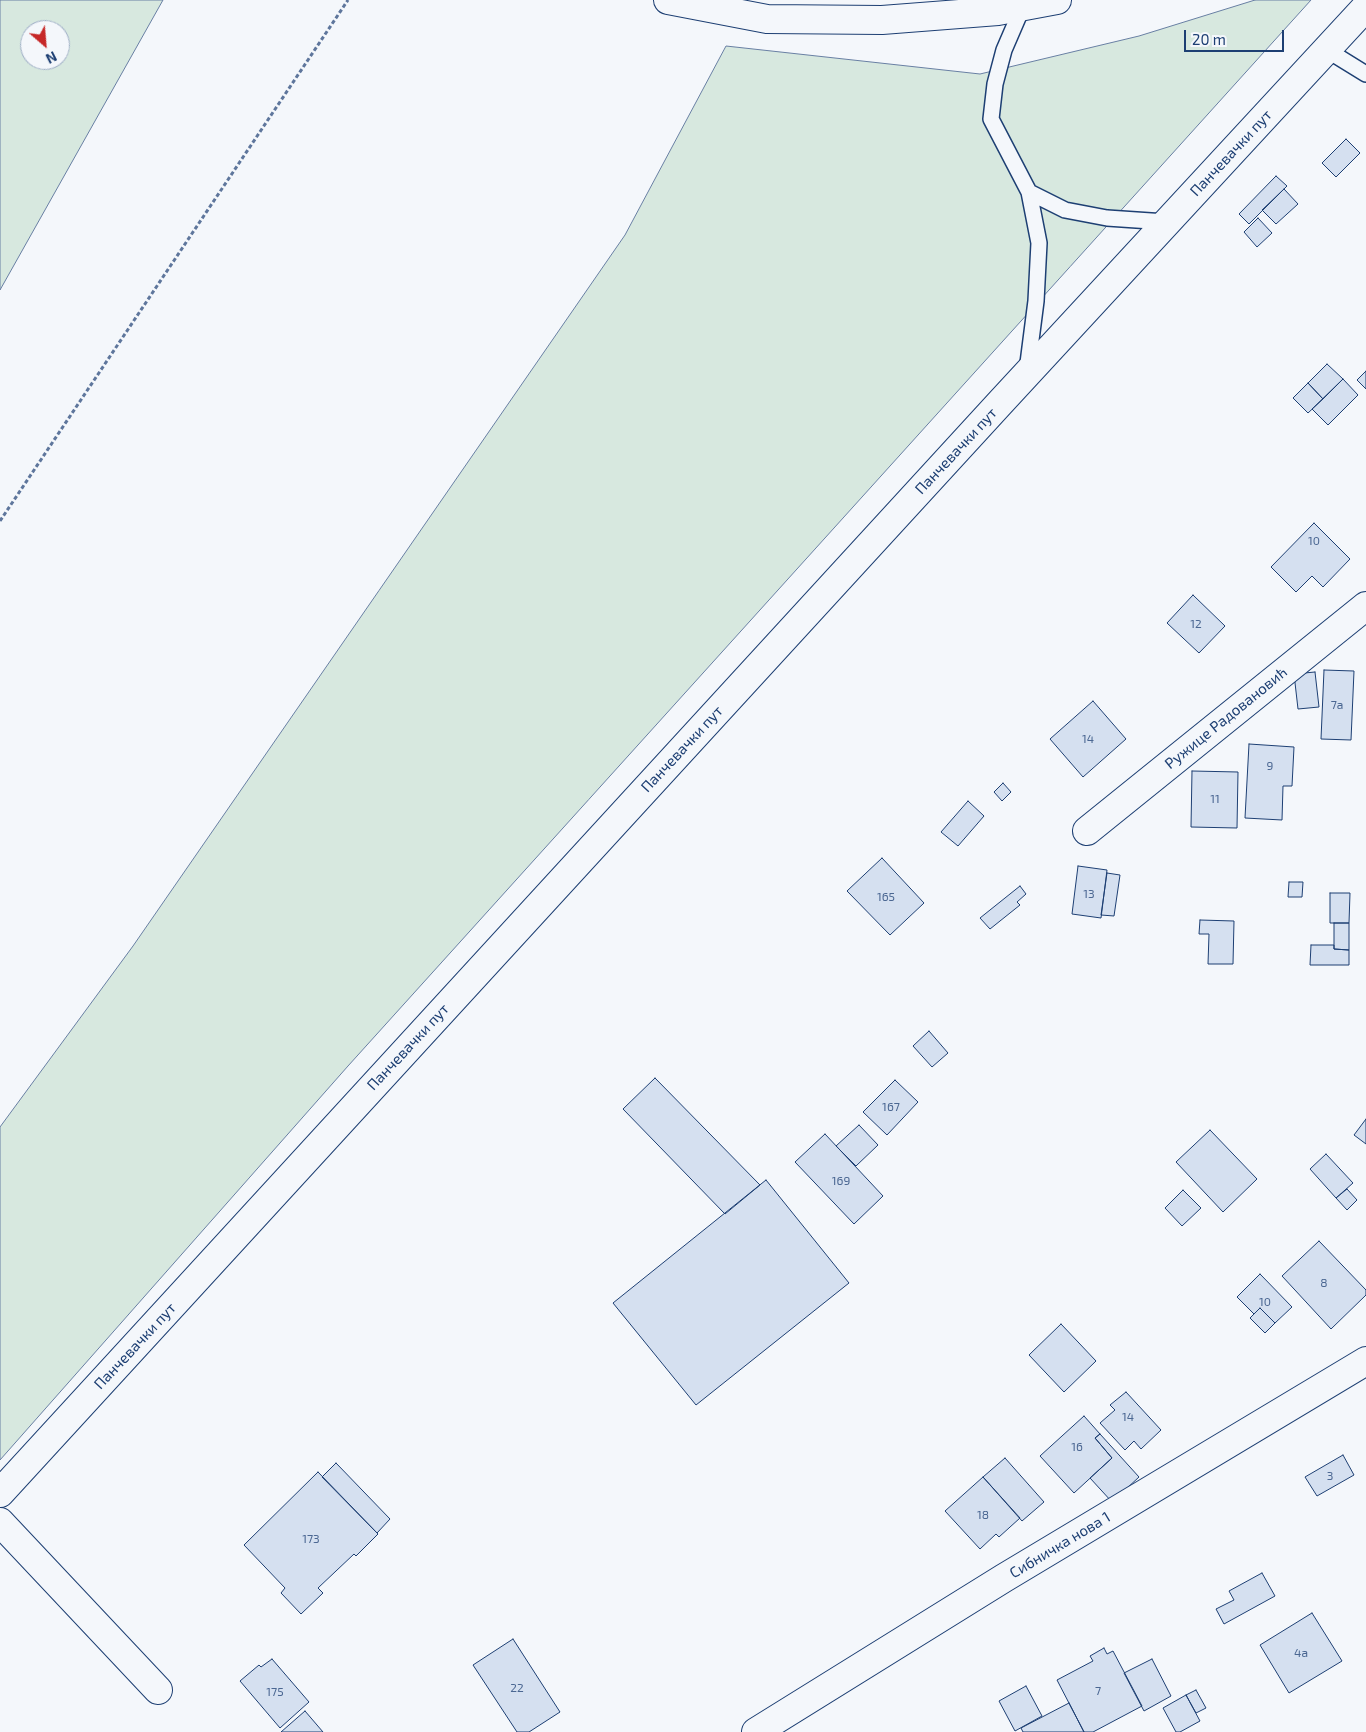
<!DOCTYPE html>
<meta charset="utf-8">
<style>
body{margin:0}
#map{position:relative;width:1366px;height:1732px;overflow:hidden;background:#f4f7fb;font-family:"Exo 2",sans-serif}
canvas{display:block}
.north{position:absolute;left:20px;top:20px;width:50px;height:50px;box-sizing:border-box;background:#f4f7fb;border:1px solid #9eadc5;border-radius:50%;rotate:153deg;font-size:14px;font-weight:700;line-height:20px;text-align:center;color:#1d3f73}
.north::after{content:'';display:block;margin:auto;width:18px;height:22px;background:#c62828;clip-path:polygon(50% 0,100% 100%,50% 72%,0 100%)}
.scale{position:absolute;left:1184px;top:30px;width:100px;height:22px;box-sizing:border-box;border:2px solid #1d3f73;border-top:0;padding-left:6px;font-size:15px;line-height:18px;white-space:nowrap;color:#1d3f73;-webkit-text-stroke:4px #f4f7fb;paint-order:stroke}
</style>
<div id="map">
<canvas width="1366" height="1732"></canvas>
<div class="north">N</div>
<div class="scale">20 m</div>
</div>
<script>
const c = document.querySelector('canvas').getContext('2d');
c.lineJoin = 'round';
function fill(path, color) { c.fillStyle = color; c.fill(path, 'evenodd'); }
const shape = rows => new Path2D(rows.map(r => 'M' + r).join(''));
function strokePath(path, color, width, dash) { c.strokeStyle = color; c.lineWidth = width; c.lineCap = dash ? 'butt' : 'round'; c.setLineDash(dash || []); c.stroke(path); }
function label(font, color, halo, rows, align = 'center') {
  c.font = font + ' "Exo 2",sans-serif'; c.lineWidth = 4; c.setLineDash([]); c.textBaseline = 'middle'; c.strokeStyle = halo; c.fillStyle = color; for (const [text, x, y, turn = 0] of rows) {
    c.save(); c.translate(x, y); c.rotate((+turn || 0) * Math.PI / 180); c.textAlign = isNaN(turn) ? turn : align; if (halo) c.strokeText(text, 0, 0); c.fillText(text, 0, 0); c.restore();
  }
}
const green = shape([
 [0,0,163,0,0,290,0,0],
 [30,30,60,30,60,60,30,60,30,30],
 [1255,0,1311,0,348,1066,0,1460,0,1127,133,946,625,235,726,46,980,74,1139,36,1255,0]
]);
fill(green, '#d7e8df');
strokePath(green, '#687fa3', 1);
const building = shape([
 [1346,139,1360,153,1336,177,1322,163,1346,139],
 [1276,176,1287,186,1249,224,1239,214,1276,176],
 [1284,189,1298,204,1276,224,1262,210,1284,189],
 [1258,218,1272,233,1257,247,1244,232,1258,218],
 [1327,364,1343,379,1323,399,1308,383,1327,364],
 [1366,371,1366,389,1357,380,1366,371],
 [1343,379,1358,395,1328,425,1312,409,1343,379],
 [1308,383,1323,399,1308,413,1293,398,1308,383],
 [1314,523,1350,559,1323,587,1312,576,1296,592,1271,567,1314,523],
 [1193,595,1225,626,1199,653,1167,623,1193,595],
 [1324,670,1354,671,1351,740,1321,739,1324,670],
 [1315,672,1319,707,1298,709,1294,674,1315,672],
 [1093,701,1126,739,1083,777,1050,739,1093,701],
 [1249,744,1294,747,1292,786,1283,786,1282,820,1245,818,1249,744],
 [1192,771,1238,772,1237,828,1191,827,1192,771],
 [1003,783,1011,792,1002,801,994,792,1003,783],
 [968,801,984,816,958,846,941,832,968,801],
 [882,858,924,903,890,935,847,891,882,858],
 [1078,866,1107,870,1101,918,1072,914,1078,866],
 [1107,873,1120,875,1114,916,1101,915,1107,873],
 [1289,882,1303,882,1302,897,1288,897,1289,882],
 [1020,886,1026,894,1017,902,1020,905,990,929,980,918,1020,886],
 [1330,893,1350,893,1349,923,1330,923,1330,893],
 [1200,920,1234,921,1233,964,1208,964,1209,934,1199,934,1200,920],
 [1334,923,1349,923,1349,950,1334,949,1334,923],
 [1311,945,1334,945,1334,949,1349,950,1349,965,1310,965,1311,945],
 [929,1031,948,1053,932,1067,913,1046,929,1031],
 [655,1078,760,1185,725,1214,623,1109,655,1078],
 [895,1080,918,1102,887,1135,863,1112,895,1080],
 [1366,1119,1366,1144,1354,1135,1366,1119],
 [859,1125,878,1145,856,1166,836,1146,859,1125],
 [1210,1130,1257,1179,1223,1212,1176,1162,1210,1130],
 [825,1134,883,1196,854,1224,795,1162,825,1134],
 [1326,1154,1353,1183,1336,1198,1310,1169,1326,1154],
 [766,1180,849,1283,696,1405,613,1303,766,1180],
 [1347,1189,1357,1200,1347,1210,1336,1198,1347,1189],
 [1183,1190,1201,1208,1182,1226,1165,1208,1183,1190],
 [1319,1241,1366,1290,1366,1295,1331,1329,1282,1276,1319,1241],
 [1260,1274,1292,1307,1275,1323,1260,1308,1254,1314,1237,1297,1260,1274],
 [1260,1308,1275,1323,1265,1333,1250,1318,1260,1308],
 [1061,1324,1096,1361,1064,1392,1029,1355,1061,1324],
 [1126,1392,1161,1430,1141,1449,1134,1441,1125,1450,1100,1423,1115,1410,1110,1405,1126,1392],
 [1084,1416,1100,1434,1095,1438,1112,1458,1074,1493,1040,1456,1084,1416],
 [1100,1434,1139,1477,1112,1502,1090,1478,1112,1458,1095,1438,1100,1434],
 [1343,1455,1354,1475,1317,1496,1305,1477,1343,1455],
 [1005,1458,1044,1502,1022,1521,983,1477,1005,1458],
 [336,1463,390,1519,377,1533,322,1477,336,1463],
 [318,1472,378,1534,356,1556,354,1554,318,1588,323,1593,301,1614,281,1593,285,1588,244,1545,318,1472],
 [983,1477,1020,1518,999,1537,996,1534,980,1549,945,1511,983,1477],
 [1262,1573,1275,1596,1224,1624,1216,1609,1234,1600,1229,1591,1262,1573],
 [1312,1613,1342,1661,1289,1693,1260,1645,1312,1613],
 [513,1639,560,1712,529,1732,517,1732,473,1665,513,1639],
 [1104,1648,1107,1654,1113,1651,1142,1706,1093,1732,1084,1732,1057,1680,1093,1661,1090,1656,1104,1648],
 [272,1659,309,1702,280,1728,240,1681,259,1665,261,1667,272,1659],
 [1152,1659,1171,1696,1144,1711,1124,1673,1152,1659],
 [1026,1686,1042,1716,1015,1731,999,1701,1026,1686],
 [1196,1690,1206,1708,1196,1713,1186,1695,1196,1690],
 [1186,1695,1200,1721,1180,1732,1176,1732,1163,1708,1186,1695],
 [1069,1703,1084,1732,1023,1732,1021,1728,1069,1703],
 [305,1711,323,1732,281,1732,305,1711]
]);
fill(building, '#d5e0f0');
strokePath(building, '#1d3f73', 1);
const service = shape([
 [1023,6,1004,50,995,84,991,119,1029,192,1039,243,1036,301,1027,371],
 [1327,50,1366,74],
 [1029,192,1065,210,1107,218,1166,222]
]);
const minor = shape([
 [668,0,767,19,882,20,998,11,1057,0],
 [1087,831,1366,606],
 [0,1522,158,1690],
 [756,1732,1004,1578,1366,1361]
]);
const secondary = shape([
 [0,1493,999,404,1366,7]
]);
strokePath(service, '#1d3f73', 18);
strokePath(minor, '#1d3f73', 30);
strokePath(secondary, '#1d3f73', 30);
strokePath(shape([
 [0,521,348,0]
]), '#5e769c', 3, [4, 2.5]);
strokePath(service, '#f4f7fb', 15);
strokePath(minor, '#f4f7fb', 28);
strokePath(secondary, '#f4f7fb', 28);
label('12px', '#4b6792', null, [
 ["10",1314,541],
 ["12",1196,624],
 ["7a",1337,705],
 ["14",1088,739],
 ["9",1270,766],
 ["11",1215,799],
 ["13",1089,894],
 ["165",886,897],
 ["167",891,1107],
 ["169",841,1181],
 ["8",1324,1283],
 ["10",1265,1302],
 ["14",1128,1417],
 ["16",1077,1447],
 ["3",1330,1476],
 ["18",983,1515],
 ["173",311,1539],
 ["4a",1301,1653],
 ["22",517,1688],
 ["7",1098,1691],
 ["175",275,1692]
]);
label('15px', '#1d3f73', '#f4f7fb', [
 ["Панчевачки пут",1231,153,-47],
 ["Панчевачки пут",956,451,-47],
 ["Ружице Радовановић",1226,718,-39],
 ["Панчевачки пут",682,749,-47],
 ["Панчевачки пут",408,1047,-47],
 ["Панчевачки пут",135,1346,-47],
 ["Сибничка нова 1",1060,1545,-31]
]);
</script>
